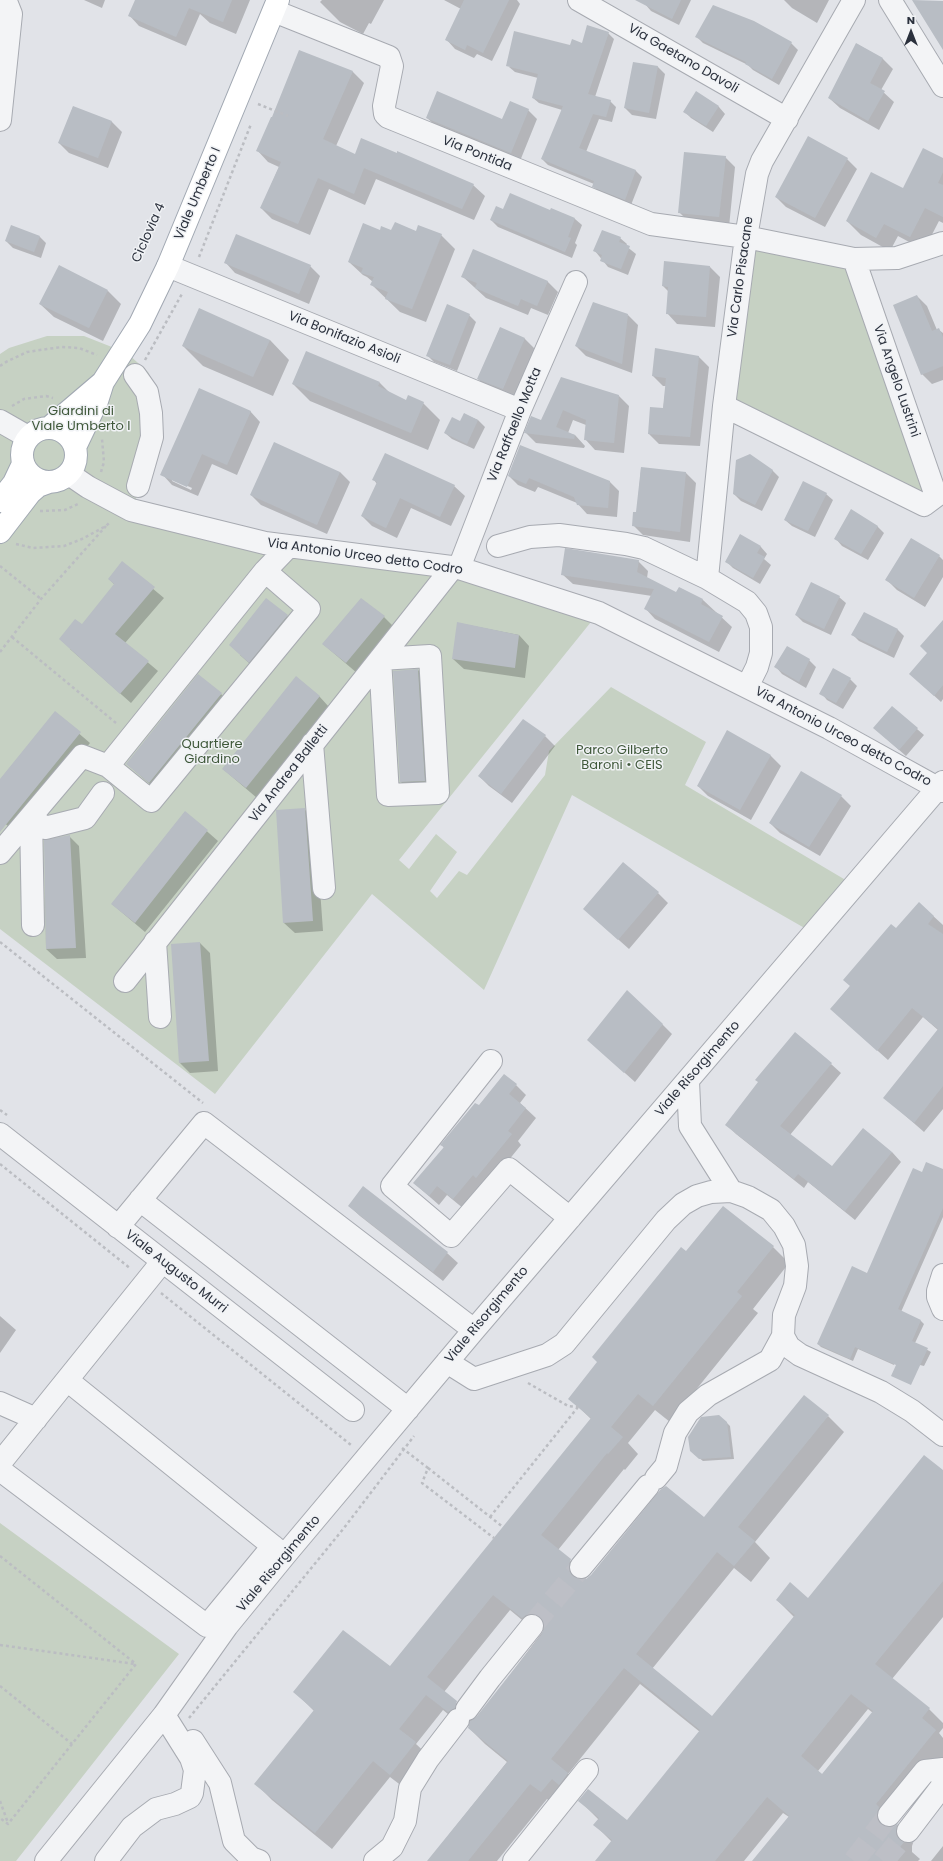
<!DOCTYPE html>
<meta charset="utf-8">
<style>
body{margin:0}
#map{position:relative;width:943px;height:1861px;overflow:hidden;background:#e1e3e8;font-family:Poppins,sans-serif}
canvas{display:block}
.north{position:absolute;left:891px;top:12px;width:40px;height:40px;-webkit-text-stroke:3px #f0f2f5;paint-order:stroke;rotate:0deg;font-size:11px;font-weight:700;line-height:16px;text-align:center;color:#2b313d}
.north::after{content:'';display:block;margin:auto;width:14px;height:18px;background:#2b313d;clip-path:polygon(50% 0,100% 100%,50% 72%,0 100%)}
</style>
<div id="map">
<canvas width="943" height="1861"></canvas>
<div class="north">N</div>
</div>
<script>
const c = document.querySelector('canvas').getContext('2d');
c.lineJoin = 'round';
function fill(path, color) { c.fillStyle = color; c.fill(path, 'evenodd'); }
const shape = rows => new Path2D(rows.map(r => 'M' + r).join(''));
function strokePath(path, color, width, dash) { c.strokeStyle = color; c.lineWidth = width; c.lineCap = dash ? 'butt' : 'round'; c.setLineDash(dash || []); c.stroke(path); }
function label(font, color, halo, rows, align = 'center') {
  c.font = font + ' Poppins,sans-serif'; c.lineWidth = 3; c.setLineDash([]); c.textBaseline = 'middle'; c.strokeStyle = halo; c.fillStyle = color; for (const [text, x, y, turn = 0] of rows) {
    c.save(); c.translate(x, y); c.rotate((+turn || 0) * Math.PI / 180); c.textAlign = isNaN(turn) ? turn : align; if (halo) c.strokeText(text, 0, 0); c.fillText(text, 0, 0); c.restore();
  }
}
fill(shape([
 [746,237,854,259,936,496,924,505,724,406],
 [47,336,84,336,127,353,148,372,157,389,151,470,128,514,457,573,595,617,399,860,409,869,436,834,457,852,430,891,437,898,459,871,467,875,545,775,549,751,611,687,706,742,685,785,849,882,808,930,572,795,484,990,372,894,215,1094,0,929,0,354,9,348],
 [0,1523,179,1654,16,1861,0,1861]
]), '#c6d1c3');
fill(shape([
 [84,0,105,0,102,8],
 [136,0,250,0,236,34,210,23,200,14,186,46,139,26,129,15],
 [322,0,384,0,371,24,369,23,363,34,340,22,320,2],
 [444,0,517,0,520,4,492,61,477,54,474,58,455,49,446,39,461,9],
 [647,0,691,0,679,25,651,11,645,4],
 [784,0,829,0,817,23,792,8],
 [608,33,614,39,595,97,610,101,616,107,612,122,599,119,586,152,636,171,642,177,631,205,599,192,593,186,594,184,548,165,542,159,562,110,539,103,533,98,538,78,515,72,509,67,571,46,582,44],
 [696,36,791,43,798,50,779,85,753,70,748,65,703,43],
 [857,44,883,59,893,69,881,90,894,102,879,130,840,108,829,98],
 [300,51,353,72,364,83,336,146,355,155,473,185,485,196,474,220,376,179,365,205,329,189,310,235,272,219,261,208,279,167,268,162,257,150,273,119],
 [634,63,658,67,665,74,656,119,632,115,625,108],
 [697,93,719,107,725,114,713,132,691,118,685,112],
 [73,107,112,122,122,132,108,168,69,153,59,143],
 [528,110,537,119,520,161,436,126,427,118,503,120],
 [725,157,735,167,729,227,689,222,679,212],
 [847,159,857,169,825,227,786,207,776,197],
 [943,159,943,223,939,221,924,250,898,236,890,251,861,235,847,221,903,189],
 [552,210,575,219,582,225,575,243,577,245,572,258,498,227,491,220,504,211,551,212],
 [380,231,441,235,455,249,426,322,400,312,372,285,373,282,367,277,363,275,349,262],
 [40,237,46,243,41,258,13,248,6,241],
 [620,238,627,244,626,246,636,254,628,275,608,267,595,251],
 [225,262,310,266,320,276,309,304,235,273],
 [710,267,720,277,715,327,677,324,667,313,669,292,663,286],
 [462,276,547,281,558,292,548,315,531,308,528,315,486,298],
 [108,291,121,304,103,341,54,317,40,304],
 [917,296,927,306,937,330,939,330,943,333,943,380,932,384,922,374],
 [469,315,476,322,457,371,434,362,428,356],
 [628,315,638,325,632,373,586,356,576,346],
 [500,328,525,339,535,349,513,399,488,389,478,379],
 [270,340,289,360,273,396,203,366,183,346],
 [698,356,709,367,700,446,659,444,649,434,663,410,666,386,663,386,653,376],
 [562,379,619,396,629,406,624,453,595,450,585,439,586,425,573,420,568,433,575,435,585,446,584,448,536,443,526,433,541,422],
 [380,383,390,393,407,401,423,403,440,420,428,450,310,401,293,384],
 [250,411,260,422,237,475,212,464,198,496,172,485,162,474],
 [172,479,192,488,191,490,172,481],
 [464,414,478,420,485,427,474,449,452,439,445,433,461,422],
 [641,468,686,473,696,483,690,542,643,535,633,525,637,513],
 [772,470,779,477,762,511,741,501,734,494],
 [340,472,350,482,327,534,261,505,251,495],
 [509,476,610,482,619,491,617,517,587,514,577,503,538,487,535,492,518,485],
 [374,480,454,486,465,496,451,526,411,508,397,538,372,526,362,516,377,484],
 [826,494,833,500,815,537,792,526,785,520],
 [877,526,884,533,868,560,842,546,836,539],
 [740,536,761,547,767,554,764,559,771,565,760,584,733,568,726,561],
 [939,556,943,560,943,577,925,607,897,590,887,580],
 [638,561,648,571,647,578,677,594,680,588,703,600,732,627,719,652,655,619,645,608,652,596,573,584,562,574],
 [122,563,164,598,125,643,158,671,131,703,70,649,82,626,115,585,109,579],
 [839,597,846,603,831,635,803,622,796,615],
 [361,600,384,617,394,627,357,673,323,644],
 [864,614,898,630,904,636,894,658,859,641,853,635],
 [287,616,297,626,259,672,240,655],
 [458,623,519,635,529,646,525,678,464,669,453,659],
 [943,627,943,699,941,702,917,680,928,653],
 [809,660,816,667,806,688,782,674,776,667],
 [418,670,428,680,434,791,411,792,401,782],
 [850,679,857,686,843,709,827,700,821,693],
 [221,694,231,704,160,793,127,764],
 [319,696,329,707,257,798,223,769],
 [55,713,90,743,17,834,0,819,0,780],
 [874,728,917,729,924,735,906,756],
 [728,732,771,756,781,766,751,820,708,796,698,786],
 [545,736,555,746,512,803,489,786,479,776],
 [841,796,851,806,820,856,780,833,770,823],
 [304,809,315,819,323,931,295,933,284,923],
 [185,812,218,841,145,932,112,904],
 [69,836,79,846,86,958,57,959,46,949,45,841],
 [658,893,668,903,629,949,584,909],
 [919,903,943,925,943,1109,924,1132,885,1098,938,1030,923,1017,888,1060,831,1009],
 [200,943,210,953,218,1071,190,1073,180,1063],
 [662,1024,672,1034,635,1082,588,1040],
 [831,1064,841,1073,790,1135,832,1168,892,1152,901,1162,855,1220,808,1182,804,1188,736,1134,727,1125],
 [516,1085,526,1095,520,1103,536,1118,518,1141,521,1145,487,1187,464,1209,447,1195,439,1205,414,1183,444,1148,442,1145,479,1107],
 [943,1171,943,1217,901,1312,921,1321,924,1324,915,1343,931,1352,924,1366,896,1359,894,1365,858,1349,853,1361,821,1347,818,1344,867,1274,922,1174],
 [363,1187,447,1253,458,1263,443,1281,360,1216,349,1206],
 [773,1247,789,1263,753,1309,758,1313,670,1422,655,1410,628,1443,638,1454,625,1470,624,1469,558,1550,587,1576,585,1580,705,1519,828,1416,844,1432,755,1542,770,1558,751,1582,734,1568,652,1669,712,1717,794,1617,777,1600,808,1599,943,1471,943,1617,892,1679,929,1709,943,1723,943,1728,939,1733,943,1738,943,1757,891,1821,895,1824,893,1828,898,1825,914,1840,912,1846,912,1852,920,1859,918,1861,753,1861,789,1817,783,1813,744,1861,596,1861,612,1842,595,1825,599,1820,580,1801,627,1822,700,1732,640,1684,568,1774,584,1790,557,1808,547,1799,497,1861,428,1861,507,1762,485,1744,469,1728,470,1725,465,1728,443,1710,416,1744,432,1759,407,1790,390,1777,332,1849,272,1800,256,1784,314,1711,295,1692,390,1668,591,1419,570,1399,686,1252],
 [510,1610,539,1634,544,1630,478,1717,472,1721,473,1718,444,1692],
 [868,1709,873,1713,823,1775,818,1771],
 [0,1316,16,1330,0,1353],
 [727,1423,730,1426,734,1459,703,1461,694,1454],
 [943,1846,943,1861,931,1861]
]), '#0003');
fill(shape([
 [135,0,232,0,223,22,189,8,176,37,128,16],
 [464,0,509,0,483,53,467,45,465,50,445,40],
 [635,0,681,0,672,19],
 [912,0,943,1,943,50],
 [713,5,754,21,792,42,772,79,745,64,746,62,695,37],
 [587,25,609,32,588,94,611,100,606,117,593,114,579,148,636,170,625,200,592,187,594,181,541,159,563,106,532,98,538,74,506,66,514,31,570,45,572,39,582,43],
 [856,43,883,58,870,83,885,91,868,121,828,98],
 [299,50,353,71,323,139,355,154,361,138,397,153,397,151,474,184,462,209,364,168,354,194,318,178,298,224,260,208,281,162,256,151,271,117,272,117],
 [633,62,658,66,649,113,624,108],
 [437,91,502,119,510,101,529,109,511,153,426,118],
 [696,91,719,106,706,126,683,112],
 [73,106,112,121,98,158,58,143],
 [808,136,848,158,815,218,775,197],
 [923,148,943,158,943,172,938,183,943,185,943,217,925,208,910,237,884,224,876,238,846,221,871,172,903,188],
 [684,152,726,156,719,217,678,213],
 [510,193,550,210,551,208,575,218,568,237,571,238,565,252,490,220,496,206,503,209],
 [395,222,416,231,418,225,442,234,412,309,385,299,388,292,370,285,374,277,361,273,363,268,348,262,363,223,380,230,381,226,391,230],
 [11,225,40,236,34,252,5,241],
 [602,230,621,237,619,242,630,246,621,269,600,261,602,255,593,251],
 [236,234,311,265,299,294,224,263],
 [473,249,548,281,537,306,521,299,518,306,475,288,477,283,461,277],
 [664,261,710,266,706,317,666,314,668,287,662,286],
 [59,265,108,290,89,328,39,304],
 [917,295,932,331,939,328,943,337,943,366,921,375,893,305],
 [593,302,628,314,622,364,575,346],
 [447,304,470,314,450,365,426,356],
 [199,308,270,340,253,377,182,346],
 [500,327,525,338,503,389,477,379],
 [655,348,699,356,690,437,648,434,650,407,663,408,666,378,652,376],
 [306,351,380,382,378,386,406,400,408,395,424,402,411,433,292,384],
 [561,377,619,395,614,443,584,440,586,420,563,410,556,427,575,435,574,439,524,433,531,416,541,420],
 [199,388,251,411,227,465,202,454,187,487,160,475],
 [464,413,478,420,467,444,444,433,452,417,460,421],
 [274,442,340,472,317,525,250,495],
 [520,445,610,481,608,508,577,505,574,497,529,478,526,484,508,476],
 [385,453,455,485,440,517,400,498,386,528,361,516,377,482,372,480],
 [750,454,773,470,755,505,733,494,736,460],
 [641,467,686,472,680,532,632,526,633,512,636,512],
 [803,481,827,493,808,531,784,520],
 [851,509,878,526,861,554,834,539],
 [740,534,761,546,757,553,765,557,753,578,725,562],
 [911,538,940,555,914,598,885,580],
 [565,548,639,560,637,572,676,592,679,587,703,599,701,604,723,616,709,642,644,609,654,589,561,575],
 [122,561,155,587,115,634,149,661,120,694,59,639,75,619,82,624,114,584,108,579],
 [811,582,840,596,824,629,795,615],
 [266,598,288,615,249,663,229,645],
 [361,598,385,616,346,663,322,644],
 [864,612,898,629,887,652,851,635],
 [943,620,943,685,934,696,909,674,927,653,920,646],
 [457,622,519,635,515,668,452,659],
 [787,646,810,659,799,682,774,667],
 [833,668,851,678,836,703,819,694],
 [418,669,425,781,400,782,393,671],
 [198,674,222,693,149,783,126,764],
 [296,676,320,696,246,788,222,769],
 [892,706,918,728,899,750,873,728],
 [55,711,81,732,0,832,0,779],
 [523,719,546,735,501,794,478,776],
 [727,730,771,755,740,810,697,786],
 [801,771,842,795,809,847,769,823],
 [305,808,313,921,283,923,276,810],
 [185,811,208,830,135,923,111,904],
 [70,835,76,948,46,949,44,840],
 [623,862,659,892,618,940,583,909],
 [919,902,934,916,928,924,943,934,943,1086,914,1123,883,1098,938,1029,912,1008,877,1051,830,1009,850,986,843,980,891,924,896,928],
 [200,942,209,1061,179,1063,171,944],
 [627,990,663,1024,624,1073,587,1040],
 [795,1032,832,1063,780,1126,832,1166,863,1128,892,1152,845,1211,798,1174,794,1179,725,1125,758,1082,755,1080],
 [504,1074,517,1084,509,1094,526,1108,508,1131,512,1134,476,1178,473,1175,453,1199,437,1186,429,1196,413,1183,444,1147,440,1145,475,1103,479,1105],
 [926,1162,943,1169,943,1208,898,1309,921,1320,912,1341,928,1348,911,1385,891,1376,896,1365,855,1347,850,1359,817,1344,852,1266,867,1273,913,1168,922,1172],
 [363,1186,448,1252,433,1272,348,1206],
 [723,1206,774,1246,737,1292,742,1296,653,1406,638,1394,611,1427,623,1437,608,1454,607,1453,541,1535,571,1559,569,1565,569,1571,573,1576,579,1579,586,1579,591,1575,660,1490,666,1486,704,1517,804,1395,829,1415,738,1527,755,1541,734,1566,717,1552,636,1654,712,1716,795,1615,776,1600,790,1582,808,1598,924,1455,943,1470,943,1581,875,1664,930,1708,922,1718,936,1730,876,1804,879,1807,877,1813,877,1820,881,1824,887,1827,893,1827,898,1823,896,1829,896,1835,904,1842,889,1861,752,1861,789,1816,767,1797,715,1861,595,1861,612,1840,593,1825,599,1818,578,1801,588,1789,627,1820,700,1730,624,1668,551,1759,568,1773,559,1785,552,1779,541,1792,530,1784,468,1861,427,1861,508,1761,468,1728,470,1721,477,1716,542,1634,544,1628,543,1621,540,1616,534,1614,528,1614,522,1618,493,1595,427,1677,457,1701,455,1708,448,1712,426,1695,399,1729,416,1742,390,1775,373,1761,315,1833,254,1784,314,1710,293,1692,343,1630,390,1666,591,1418,568,1399,597,1362,592,1357,681,1247,686,1251],
 [851,1694,873,1711,822,1774,801,1756],
 [719,1415,727,1422,731,1457,699,1459,690,1451,688,1437,701,1417]
]), '#b8bdc4');
strokePath(shape([
 [532,1626,581,1567],
 [854,1861,889,1815],
 [883,1861,908,1831]
]), '#bdbfc6', 22, [22, 11]);
const minor = shape([
 [579,0,787,119],
 [890,0,943,86],
 [274,11,389,57,392,66,384,106,385,114,388,117,651,224,746,237,854,259,897,258,943,243],
 [0,120,11,14,7,4,3,0],
 [168,266,520,410],
 [135,375,147,392,151,413,152,437,138,486],
 [724,406,924,505,936,496,854,259],
 [0,421,28,437],
 [69,474,88,487,131,510,265,543,459,568,599,613,829,728,943,791],
 [498,546,530,537,559,535,626,544,644,548,707,578,747,602,756,613,761,627,761,653,757,667,747,687],
 [459,568,520,410,576,282],
 [707,578,724,406,746,237,757,174,762,161,854,0],
 [430,656,438,793,388,795,380,659,430,656],
 [312,744,324,888],
 [108,766,151,801,309,609,265,571],
 [31,817,33,925],
 [31,817,45,828,85,818,103,793],
 [0,853,82,756,108,766,265,571,289,546],
 [155,942,160,1017],
 [125,981,453,567],
 [491,1061,392,1186,451,1236,509,1169,570,1218],
 [688,1081,690,1126,731,1191],
 [0,1134,353,1410],
 [140,1200,408,1409],
 [118,1227,204,1123,474,1330],
 [943,1275,938,1291,938,1297,943,1309],
 [447,1362,474,1379,547,1355,564,1344,666,1220,683,1204,697,1196,711,1192,731,1191,748,1197,771,1210,784,1226,794,1245,797,1266,795,1286,784,1315,783,1336,789,1347,800,1355,881,1392,912,1411,943,1435],
 [67,1380,284,1555],
 [0,1403,36,1419],
 [0,1463,162,1262],
 [0,1470,207,1626,273,1546],
 [656,1478,666,1466,675,1433,688,1412,708,1395,770,1360,783,1336],
 [581,1567,648,1486],
 [467,1709,490,1678,532,1626],
 [193,1741,220,1783,234,1841,251,1858,259,1861],
 [889,1815,925,1771,943,1769],
 [908,1831,943,1785],
 [46,1861,164,1715,227,1626,285,1555,474,1330,943,782],
 [106,1861,132,1827,156,1809,175,1804,190,1797,192,1793,195,1770,191,1758,164,1715],
 [375,1861,392,1847,405,1821,410,1788,428,1759,458,1720],
 [514,1861,587,1770]
]);
const major = shape([
 '22 455a27 27 0 1 1 54 0a27 27 0 1 1-54 0Z',
 [49,428,103,382],
 [75,447,97,401,103,382,140,324,168,266,278,0],
 [0,501,14,483,23,464],
 [0,532,30,493,38,486,49,482]
]);
strokePath(minor, '#a7aab1', 24);
strokePath(major, '#a1a8b2', 24);
strokePath(shape([
 [258,104,288,116],
 [199,257,251,124],
 [145,360,183,292],
 [0,366,6,362,27,352,47,349,62,347,79,348,97,355],
 [12,406,24,399,46,396,53,398],
 [101,472,104,462,102,439],
 [40,511,65,510,78,504],
 [16,544,33,548,64,546,82,539,106,526,110,522],
 [0,566,41,599],
 [12,637,116,723],
 [0,652,41,599,106,526],
 [0,942,203,1103],
 [0,1110,7,1115],
 [0,1164,131,1269],
 [161,1293,351,1445],
 [528,1383,568,1406,578,1407],
 [402,1448,428,1468,422,1483,494,1538],
 [428,1468,503,1527],
 [490,1517,578,1407],
 [0,1556,136,1664,8,1824,0,1818],
 [0,1645,135,1664],
 [0,1686,72,1744],
 [189,1718,344,1528,414,1436],
 [0,1801,8,1823]
]), '#bbbdc2', 2.5, [3, 3]);
strokePath(minor, '#f3f4f6', 22);
strokePath(major, '#fff', 22);
label('13px', '#2b313d', '#f0f2f5', [
 ["Via Gaetano Davoli",683,59,30],
 ["Via Pontida",477,154,22],
 ["Viale Umberto I",198,194,-67],
 ["Ciclovia 4",149,233,-66],
 ["Via Carlo Pisacane",741,277,-82],
 ["Via Bonifazio Asioli",344,338,22],
 ["Via Angelo Lustrini",896,381,71],
 ["Via Raffaello Motta",515,425,-68],
 ["Via Antonio Urceo detto Codro",365,557,8],
 ["Via Antonio Urceo detto Codro",843,737,28],
 ["Via Andrea Balletti",289,774,-52],
 ["Viale Risorgimento",698,1069,-49],
 ["Viale Augusto Murri",176,1272,38],
 ["Viale Risorgimento",487,1315,-50],
 ["Viale Risorgimento",279,1564,-50]
]);
label('13px', '#3f583a', '#f0f2f5', [
 ["Giardini di",81,412],
 ["Viale Umberto I",81,427],
 ["Quartiere",212,745],
 ["Giardino",212,760],
 ["Parco Gilberto",622,751],
 ["Baroni • CEIS",622,766]
]);
</script>
